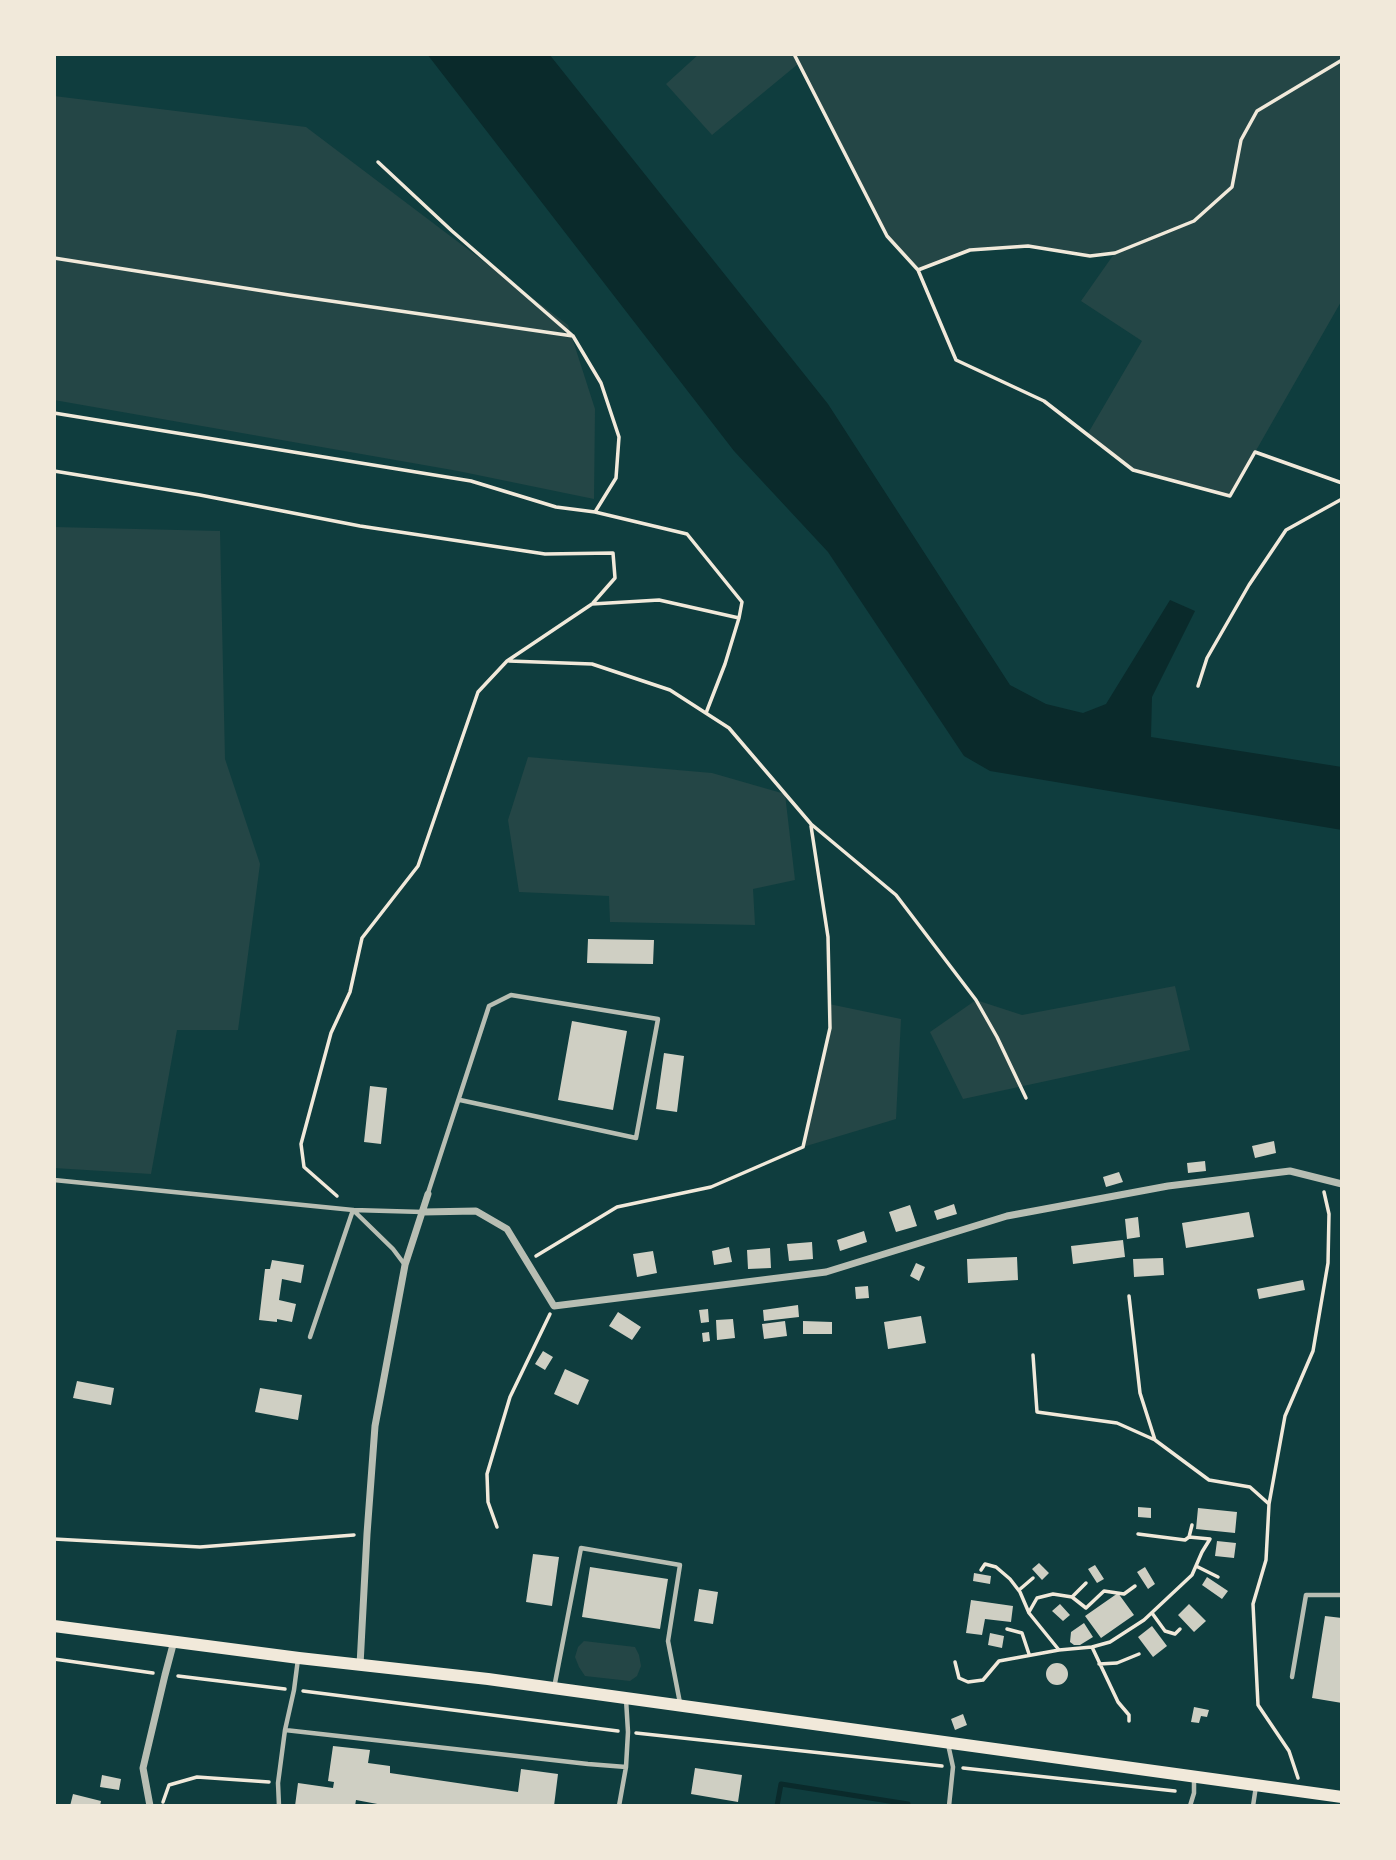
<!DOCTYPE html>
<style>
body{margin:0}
#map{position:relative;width:1396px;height:1860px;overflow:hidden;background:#0f3d3e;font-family:Overpass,sans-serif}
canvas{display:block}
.frame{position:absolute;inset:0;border:56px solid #f1e9da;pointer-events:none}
</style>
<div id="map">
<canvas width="1396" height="1860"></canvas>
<div class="frame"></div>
</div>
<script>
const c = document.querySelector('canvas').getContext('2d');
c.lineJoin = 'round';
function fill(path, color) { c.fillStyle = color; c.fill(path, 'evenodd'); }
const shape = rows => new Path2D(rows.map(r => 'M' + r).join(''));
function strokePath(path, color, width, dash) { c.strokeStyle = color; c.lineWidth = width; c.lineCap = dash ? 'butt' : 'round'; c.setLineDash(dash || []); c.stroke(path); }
fill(shape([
 [699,54,1342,54,1342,300,1230,496,1133,470,1087,435,1142,341,1081,301,1114,254,1090,256,1028,246,970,250,918,270,887,236,798,64,712,135,666,84],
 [54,96,306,127,568,325,595,409,594,499,458,471,54,400],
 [54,527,220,531,225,759,260,864,238,1030,177,1030,151,1174,54,1168],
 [528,757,712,773,785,794,795,880,753,889,755,925,610,922,609,896,519,892,508,820],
 [1175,986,1190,1050,963,1099,930,1032,976,1000,1022,1015],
 [829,1004,901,1019,896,1119,803,1147,830,1028],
 [584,1641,635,1647,639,1655,641,1666,637,1676,630,1681,585,1676,579,1667,575,1657,578,1647]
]), '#244646');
fill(shape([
 [427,54,549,54,828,404,1010,685,1046,704,1083,713,1106,704,1170,600,1195,611,1152,697,1151,737,1342,767,1342,830,990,771,964,756,828,552,734,451]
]), '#0a2a2b');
strokePath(shape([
 [777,1806,781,1784,908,1804]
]), '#0a2a2b', 5);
fill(shape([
 [588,939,654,940,653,964,587,963],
 [572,1021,627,1031,613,1110,558,1100],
 [664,1053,684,1056,677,1112,656,1109],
 [370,1086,387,1088,381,1144,364,1142],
 [1274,1141,1276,1153,1255,1158,1252,1146],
 [1205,1161,1206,1171,1188,1173,1187,1163],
 [1119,1172,1123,1182,1106,1187,1103,1177],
 [954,1204,957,1214,937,1220,934,1211],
 [910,1205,917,1226,896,1232,889,1212],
 [1249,1212,1254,1237,1186,1248,1182,1223],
 [1138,1217,1140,1237,1127,1239,1125,1219],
 [864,1231,867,1242,840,1251,837,1240],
 [1123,1240,1125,1257,1073,1264,1071,1246],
 [812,1242,813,1259,789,1261,787,1244],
 [729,1247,732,1262,714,1265,712,1251],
 [770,1248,771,1268,748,1269,747,1250],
 [653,1251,657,1273,637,1277,633,1254],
 [1017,1257,1018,1280,968,1283,967,1259],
 [1163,1258,1164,1275,1134,1277,1133,1259],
 [272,1260,304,1265,301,1283,282,1279,279,1300,296,1304,292,1322,277,1319,277,1322,259,1320,265,1269,270,1269],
 [916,1263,925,1267,919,1281,910,1276],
 [1303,1280,1305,1290,1259,1299,1257,1289],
 [868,1286,869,1298,856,1299,855,1287],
 [798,1305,799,1317,764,1321,763,1310],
 [708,1309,709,1322,701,1323,699,1310],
 [618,1312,641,1327,632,1340,609,1326],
 [921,1316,926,1343,888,1349,884,1322],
 [733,1319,735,1338,717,1340,716,1320],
 [785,1321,787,1336,764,1339,762,1324],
 [803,1321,832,1322,832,1334,803,1334],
 [709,1332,710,1341,703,1342,702,1333],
 [543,1351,553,1357,545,1370,535,1364],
 [565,1369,589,1380,578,1405,554,1394],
 [77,1381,114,1388,111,1405,73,1398],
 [260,1388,302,1395,298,1420,255,1412],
 [1138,1507,1151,1508,1151,1518,1138,1517],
 [1198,1508,1237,1512,1235,1533,1196,1529],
 [1217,1541,1236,1543,1234,1558,1215,1556],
 [533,1554,559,1557,552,1606,526,1602],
 [1039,1563,1049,1573,1042,1580,1032,1569],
 [1095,1565,1104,1579,1097,1583,1088,1569],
 [590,1567,668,1579,660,1629,582,1617],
 [1145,1567,1155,1584,1148,1589,1137,1572],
 [974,1573,991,1576,990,1584,973,1581],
 [1207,1577,1228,1591,1222,1599,1202,1585],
 [699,1589,718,1592,713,1624,694,1621],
 [1118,1593,1134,1615,1101,1638,1085,1616],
 [971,1600,1013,1606,1011,1622,985,1619,982,1635,966,1633],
 [1060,1604,1070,1615,1063,1621,1052,1611],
 [1189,1604,1206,1621,1194,1632,1178,1615],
 [1325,1616,1342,1618,1342,1703,1312,1698],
 [1084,1623,1093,1637,1080,1645,1074,1645,1070,1642,1071,1632],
 [1152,1626,1167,1646,1153,1657,1138,1637],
 [990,1633,1004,1636,1002,1648,988,1645],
 '1046 1674a11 11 0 1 1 22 0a11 11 0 1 1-22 0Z',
 [1194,1707,1209,1710,1207,1717,1201,1716,1199,1723,1191,1722],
 [963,1714,967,1725,955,1730,951,1719],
 [333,1746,370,1750,368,1763,390,1766,390,1773,518,1792,521,1769,558,1774,554,1806,388,1806,356,1800,355,1806,295,1806,298,1783,333,1788,334,1782,328,1781],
 [695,1768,742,1775,738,1802,691,1794],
 [102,1775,121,1779,119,1790,100,1787],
 [73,1794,101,1801,100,1806,70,1806]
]), '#cfcfc3');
strokePath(shape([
 [794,54,887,236,918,270,970,250,1028,246,1090,256,1115,253,1194,221,1232,187,1241,140,1257,111,1342,60],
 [378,162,452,231,573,336,601,383,619,437,616,478,595,512],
 [54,258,289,295,573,336],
 [918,270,956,360,1044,401,1133,470,1230,496,1255,452,1342,483],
 [54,413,471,481,556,507,595,512,687,534,742,602,739,618,725,664,706,713],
 [54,471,200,495,360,526,545,554,613,553,615,578,593,603],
 [509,661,592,664,670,690,729,728,811,824,896,895,976,1000,997,1037,1026,1098],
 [1198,686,1207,658,1249,585,1286,530,1342,499],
 [337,1196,304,1167,301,1144,331,1033,350,992,362,938,418,866,478,692,507,661,592,604,659,600,739,618],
 [536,1256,617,1207,711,1187,803,1147,830,1028,828,937,811,826],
 [1129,1296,1140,1393,1155,1440,1209,1480,1250,1487,1269,1504],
 [1033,1355,1037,1412,1117,1423,1155,1440],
 [497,1527,488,1502,487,1474,510,1397,550,1314],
 [1138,1534,1185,1540,1189,1537],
 [54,1539,200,1547,354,1535],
 [1196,1566,1218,1577],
 [981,1570,985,1564,996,1567,1010,1579,1020,1592,1029,1613,1059,1650,1092,1647,1118,1702,1129,1715,1129,1721],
 [1019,1590,1033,1578],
 [1073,1596,1086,1583],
 [1029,1612,1037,1598,1053,1594,1072,1597,1086,1608,1104,1591,1124,1594,1135,1586],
 [1152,1613,1165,1631,1175,1634,1180,1629],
 [1007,1629,1022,1633,1029,1654],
 [1092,1647,1110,1642,1144,1620,1192,1575,1202,1552,1210,1539,1189,1537,1192,1525],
 [54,1659,153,1673],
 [955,1662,959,1678,968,1682,983,1680,999,1661,1059,1650],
 [1099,1664,1117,1663,1139,1654],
 [178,1676,285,1689],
 [303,1691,618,1731],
 [636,1733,942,1766],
 [963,1768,1175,1791],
 [1298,1778,1289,1751,1258,1705,1253,1604,1266,1560,1269,1504,1285,1416,1313,1351,1328,1263,1329,1214,1324,1192],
 [163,1802,169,1785,197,1777,269,1782]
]), '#f1e9da', 3.5);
strokePath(shape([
 [54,1180,353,1210,423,1212],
 [428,1193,489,1006,511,995,658,1019,636,1138,460,1100],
 [310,1337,353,1210,393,1249,405,1265],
 [1292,1677,1306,1595,1342,1595],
 [554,1688,581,1548,680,1565,668,1641,680,1703],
 [285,1730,588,1764,626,1767],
 [948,1744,953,1767,949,1806],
 [279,1806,278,1783,285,1730,294,1690,298,1659],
 [619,1806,626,1767,628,1732,626,1699],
 [1190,1806,1194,1793,1194,1778],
 [1253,1806,1256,1786]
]), '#b8beb3', 4.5);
strokePath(shape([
 [423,1212,476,1211,507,1229,554,1306,826,1272,1007,1216,1168,1186,1290,1171,1342,1184],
 [360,1665,367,1534,375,1426,405,1265,428,1194],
 [150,1806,143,1768,165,1675,174,1641]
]), '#b8beb3', 7);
strokePath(shape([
 [54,1626,299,1658,488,1679,1342,1797]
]), '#f1e9da', 12);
</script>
